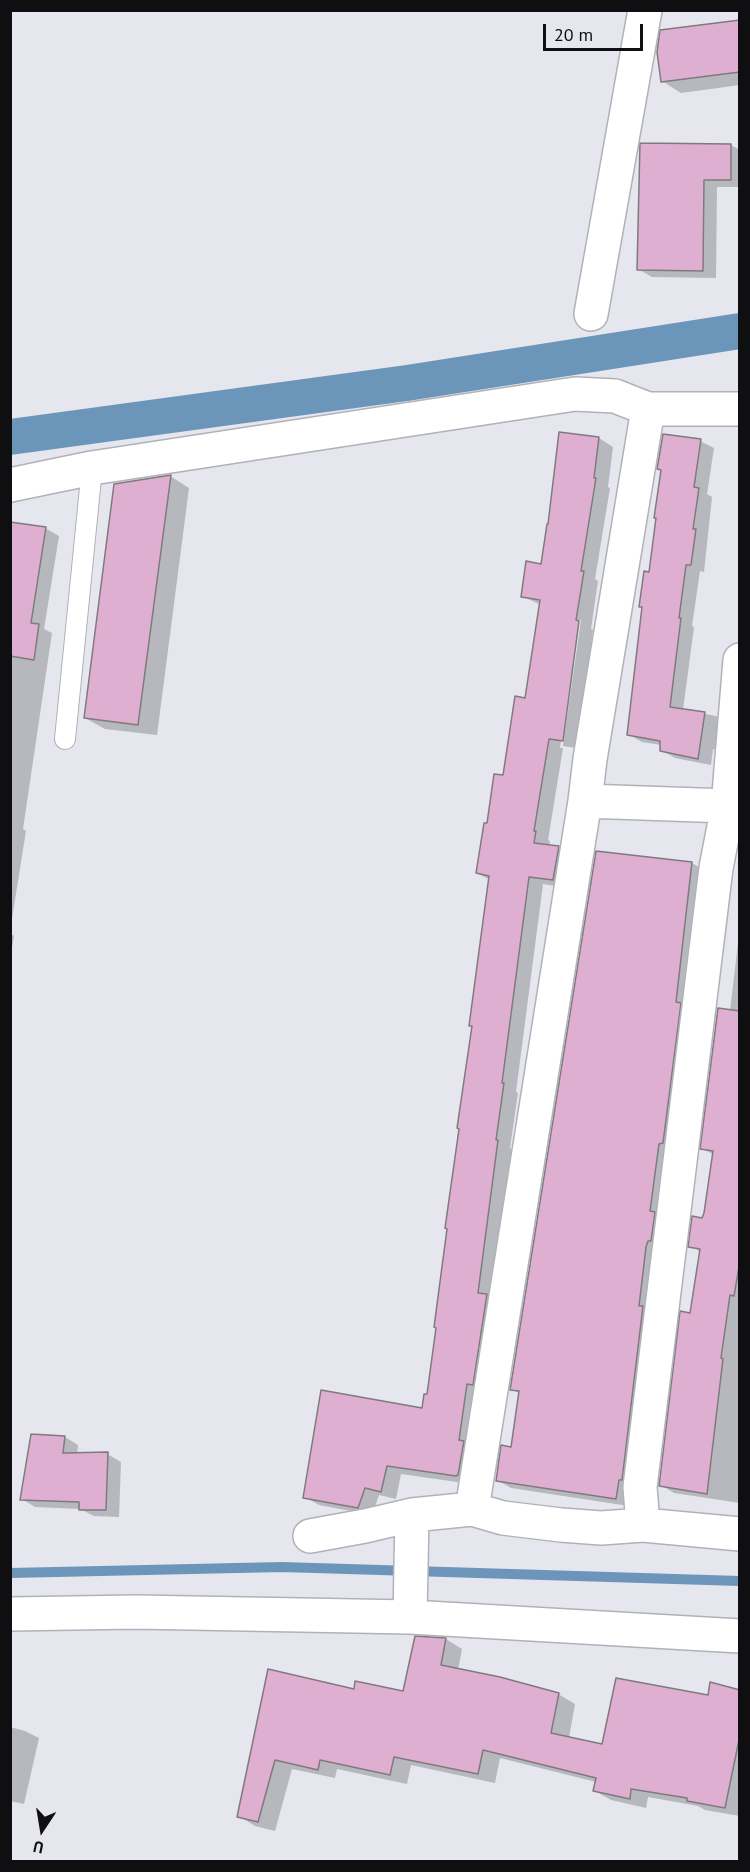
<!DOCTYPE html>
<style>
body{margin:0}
#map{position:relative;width:750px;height:1872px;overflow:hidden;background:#e5e6ee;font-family:"PT Sans",sans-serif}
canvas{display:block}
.frame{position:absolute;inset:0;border:12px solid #0f0f11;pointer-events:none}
.north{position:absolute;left:12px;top:1800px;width:60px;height:60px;-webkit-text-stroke:4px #e5e6ee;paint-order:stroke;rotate:192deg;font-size:16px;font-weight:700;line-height:24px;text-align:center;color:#0f0f11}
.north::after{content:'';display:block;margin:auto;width:21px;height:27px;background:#0f0f11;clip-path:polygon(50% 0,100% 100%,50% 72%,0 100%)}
.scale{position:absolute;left:543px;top:24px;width:100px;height:27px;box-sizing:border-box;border:3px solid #0f0f11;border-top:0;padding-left:8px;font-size:18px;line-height:21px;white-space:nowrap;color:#0f0f11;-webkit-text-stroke:4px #e5e6ee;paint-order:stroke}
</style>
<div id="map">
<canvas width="750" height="1872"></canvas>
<div class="frame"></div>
<div class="north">U</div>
<div class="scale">20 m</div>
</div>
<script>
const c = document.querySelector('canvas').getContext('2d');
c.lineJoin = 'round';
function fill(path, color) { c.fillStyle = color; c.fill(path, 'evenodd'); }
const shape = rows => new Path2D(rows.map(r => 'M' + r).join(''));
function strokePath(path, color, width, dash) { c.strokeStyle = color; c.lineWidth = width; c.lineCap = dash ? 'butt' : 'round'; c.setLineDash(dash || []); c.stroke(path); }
fill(shape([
 [740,22,740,85,681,93,662,81],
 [642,144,731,145,740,150,740,187,717,187,716,278,652,277,638,269],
 [599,438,613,447,608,487,610,488,595,579,598,581,591,629,593,630,577,748,563,746,581,620,577,620,560,748,563,748,548,840,550,841,549,847,558,848,573,856,568,888,543,884,516,1092,518,1093,510,1148,512,1150,493,1298,471,1484,401,1474,396,1499,379,1495,372,1515,319,1505,305,1497,424,1410,428,1396,490,880,477,873,488,825,526,700,541,605,522,596,542,565],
 [700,441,714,448,707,494,712,497,704,572,700,571,692,626,694,627,683,710,716,716,730,724,727,751,713,749,711,765,675,758,661,750,661,745,642,742,628,734,650,574],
 [170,476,189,488,157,735,105,729,85,718],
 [10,524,45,528,59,536,44,629,52,633,23,829,26,831,10,931],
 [692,863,705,871,629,1506,511,1488,497,1480,512,1448,520,1394,512,1389],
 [740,926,740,1503,674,1493,661,1485,692,1314,701,1252,690,1246,705,1214,714,1155,702,1148,730,1011],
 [10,933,14,936,10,959],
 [32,1435,65,1437,78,1445,77,1455,107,1454,121,1462,119,1517,94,1516,80,1509,35,1507,22,1499],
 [446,1639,462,1649,458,1670,558,1694,575,1704,569,1738,604,1746,709,1697,740,1692,740,1816,705,1810,698,1806,648,1797,646,1808,611,1800,595,1791,596,1782,500,1758,495,1783,411,1765,407,1784,337,1769,335,1778,292,1769,275,1831,255,1826,239,1816,269,1671,355,1691,404,1693],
 [10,1727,25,1731,39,1738,24,1804,10,1801]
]), '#0003');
strokePath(shape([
 [10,1573,282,1567,740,1581]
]), '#6c96b9', 10);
strokePath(shape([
 [10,437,407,383,740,331]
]), '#6c96b9', 36);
const building = shape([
 [740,20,740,72,661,82,657,52,660,30,740,20],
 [640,143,731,144,731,180,704,180,703,271,637,270,640,143],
 [559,432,599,437,594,478,596,478,581,571,584,571,576,620,579,621,563,741,549,739,534,831,536,831,534,843,559,846,553,880,529,877,502,1083,504,1083,496,1140,498,1140,478,1293,487,1294,473,1385,467,1384,459,1440,464,1441,458,1475,456,1476,387,1466,381,1492,365,1488,358,1508,303,1498,321,1390,422,1408,424,1394,427,1394,436,1328,434,1327,447,1229,445,1228,459,1129,457,1128,472,1026,469,1026,489,876,476,873,484,823,487,823,494,774,503,775,515,696,525,698,540,600,521,597,526,561,541,564,547,524,548,524,559,432],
 [663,434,701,439,694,487,699,488,693,529,696,529,691,565,686,565,679,618,681,618,670,707,705,712,698,759,660,751,660,741,627,735,642,607,639,607,644,571,649,572,656,518,654,518,661,470,657,469,663,434],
 [171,475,138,725,84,718,114,484,171,475],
 [10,522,46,527,31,623,39,624,34,660,10,656,10,522],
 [596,851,692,862,676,1002,681,1003,663,1143,659,1144,650,1211,655,1212,651,1241,648,1241,646,1247,639,1306,643,1306,622,1480,619,1480,616,1499,496,1481,501,1445,511,1447,519,1391,510,1390,596,851],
 [718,1008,740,1011,740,1261,734,1296,730,1295,721,1358,723,1359,707,1494,659,1486,680,1311,690,1313,700,1249,688,1247,692,1216,702,1218,704,1213,713,1151,700,1149,718,1008],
 [31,1434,65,1436,63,1453,108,1452,106,1510,79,1510,79,1502,20,1500,31,1434],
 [415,1636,446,1638,441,1665,500,1677,559,1693,551,1733,602,1744,616,1678,708,1695,710,1682,740,1690,740,1735,725,1808,687,1801,687,1798,631,1789,630,1799,593,1791,596,1778,483,1750,478,1774,394,1757,390,1775,320,1760,318,1770,275,1760,258,1822,237,1817,268,1669,354,1689,355,1681,403,1691,415,1636]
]);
fill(building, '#deafd0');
strokePath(building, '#80797e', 1.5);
const service = shape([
 [65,739,92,468]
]);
const minor = shape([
 [591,314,645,10],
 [648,409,590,759,585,801,472,1509,503,1518,561,1525,601,1528,643,1525,640,1487,716,868,728,806,740,807],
 [10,485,92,468,575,394,615,396,648,409,740,409],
 [585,801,728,806,740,660],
 [643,1525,740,1534],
 [310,1536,365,1526,412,1515,472,1509],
 [10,1614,136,1612,410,1617,740,1636],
 [410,1617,412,1515]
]);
strokePath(service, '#b1b2b9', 22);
strokePath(minor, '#b1b2b9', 36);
strokePath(service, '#fff', 20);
strokePath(minor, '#fff', 33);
</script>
